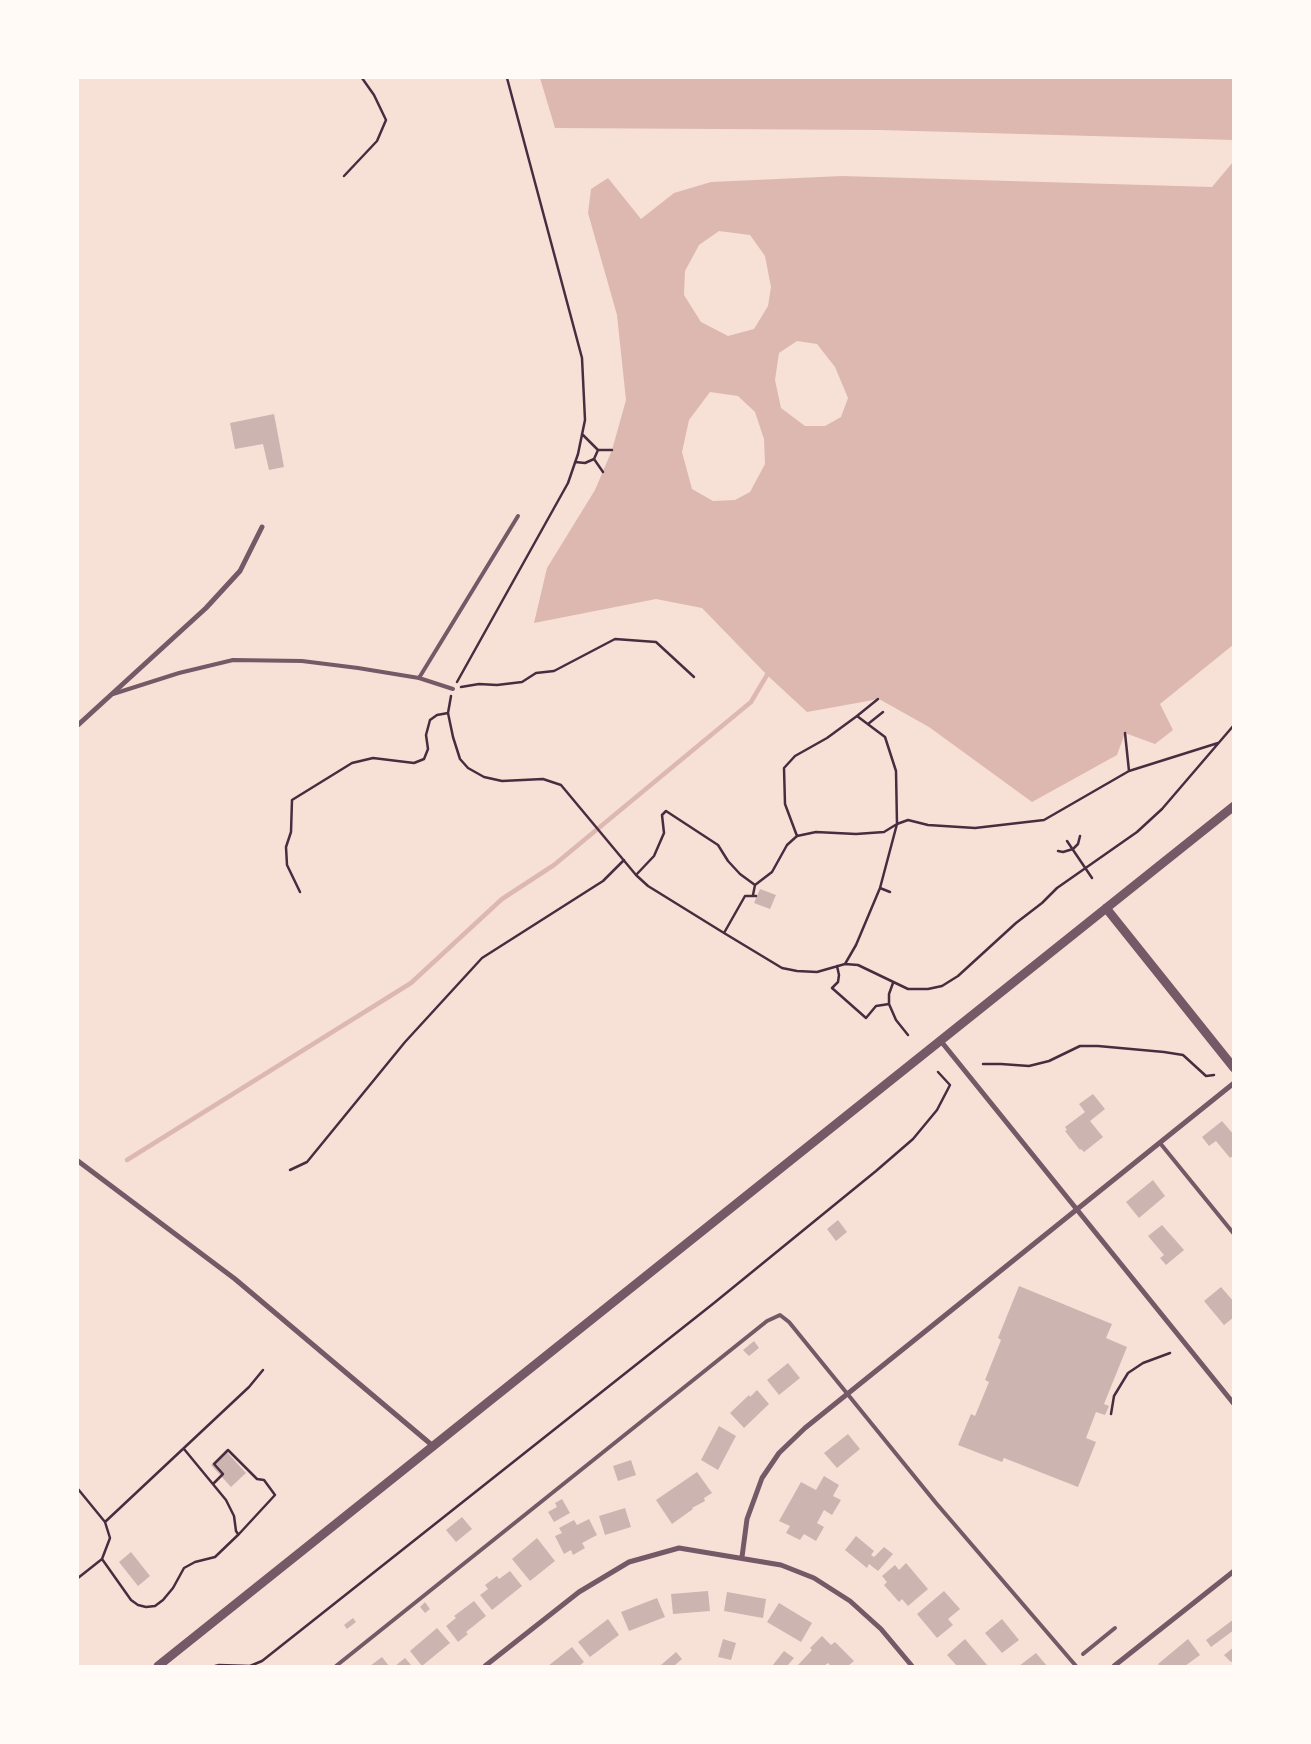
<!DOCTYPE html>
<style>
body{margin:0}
#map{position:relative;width:1311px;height:1744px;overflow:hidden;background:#f7e1d7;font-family:"Golos Text",sans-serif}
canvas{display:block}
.frame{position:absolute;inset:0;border:79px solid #fffaf5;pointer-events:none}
</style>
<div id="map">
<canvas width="1311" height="1744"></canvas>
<div class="frame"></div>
</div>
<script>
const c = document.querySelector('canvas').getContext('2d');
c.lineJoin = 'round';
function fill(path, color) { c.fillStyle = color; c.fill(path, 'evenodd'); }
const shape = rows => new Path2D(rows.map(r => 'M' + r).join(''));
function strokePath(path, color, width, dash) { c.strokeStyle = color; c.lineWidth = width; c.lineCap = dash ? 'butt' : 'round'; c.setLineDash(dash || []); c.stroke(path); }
fill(shape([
 [540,78,1233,78,1233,140,880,130,555,128],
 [1233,162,1233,645,1160,704,1173,730,1155,744,1125,733,1117,755,1032,802,929,727,879,699,807,712,767,675,702,608,656,599,534,623,547,568,595,490,612,450,626,400,617,315,588,213,591,189,608,178,641,219,674,193,711,182,842,176,1212,187],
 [719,231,750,235,765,256,771,287,768,306,754,329,728,336,701,322,684,295,685,271,699,245],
 [797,341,817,344,835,367,848,398,841,417,825,426,805,426,781,408,775,380,779,353],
 [710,392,738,396,755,412,764,439,765,464,750,492,735,500,713,501,692,489,682,452,689,420]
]), '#dcb8b0');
strokePath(shape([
 [127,1160,411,983,502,899,554,865,751,702,767,675]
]), '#dcb8b0', 4.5);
fill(shape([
 [274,414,284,467,269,470,263,444,235,449,230,423],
 [760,889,776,895,770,909,754,903],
 [1093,1094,1105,1109,1090,1121,1103,1137,1084,1152,1081,1149,1080,1150,1065,1131,1067,1130,1065,1127,1085,1112,1079,1104],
 [1222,1121,1234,1135,1234,1155,1230,1158,1216,1141,1209,1146,1202,1137],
 [1153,1180,1165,1196,1139,1218,1126,1202],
 [838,1220,847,1232,836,1241,827,1229],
 [1162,1225,1184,1250,1166,1265,1160,1258,1164,1255,1148,1236],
 [1019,1286,1112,1324,1106,1338,1127,1347,1104,1404,1109,1406,1105,1415,1096,1412,1086,1438,1096,1442,1078,1487,1004,1458,1002,1462,958,1445,971,1414,975,1416,989,1382,985,1380,1001,1340,998,1338],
 [1221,1287,1234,1302,1234,1317,1224,1325,1204,1301],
 [754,1341,759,1348,749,1356,743,1350],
 [788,1363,800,1378,779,1395,767,1380],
 [757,1390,769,1404,744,1428,730,1413,749,1395,750,1397],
 [719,1426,736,1436,718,1470,701,1460],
 [848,1434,860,1449,837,1468,824,1453],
 [226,1451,246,1473,231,1487,211,1465],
 [631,1460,636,1475,618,1481,613,1466],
 [697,1472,712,1493,704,1498,705,1501,692,1508,693,1509,672,1524,656,1500],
 [824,1476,839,1485,833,1496,841,1500,832,1515,824,1510,817,1523,824,1527,816,1541,804,1534,800,1540,786,1533,790,1526,779,1521,801,1482,816,1490],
 [562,1499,570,1513,554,1522,548,1512,557,1507,555,1503],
 [625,1508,631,1527,605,1535,599,1516],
 [462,1517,472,1529,456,1542,446,1530],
 [589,1519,597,1535,582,1543,585,1548,573,1555,571,1550,564,1554,555,1536,562,1533,559,1528,574,1520,577,1525],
 [856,1536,874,1551,871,1555,874,1557,884,1547,893,1554,878,1571,869,1564,867,1568,845,1550],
 [537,1538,555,1561,530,1581,512,1559],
 [131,1552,150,1576,138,1586,119,1562],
 [906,1563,928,1589,908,1606,902,1599,899,1602,884,1585,887,1582,882,1576,895,1565,899,1570],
 [510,1571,522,1586,492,1610,480,1595,488,1589,485,1585,497,1576,499,1579],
 [708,1591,710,1611,673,1614,671,1594],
 [944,1591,960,1609,948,1619,953,1625,937,1638,917,1614],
 [727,1592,766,1599,763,1618,724,1611],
 [657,1598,665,1617,629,1631,621,1612],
 [474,1601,486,1616,466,1632,468,1634,458,1642,446,1626,456,1618,454,1616],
 [425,1602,430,1609,425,1613,420,1607],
 [779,1603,812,1623,801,1642,767,1622],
 [353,1618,356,1622,347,1629,344,1625],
 [608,1619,619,1635,590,1657,578,1642],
 [1002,1619,1019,1640,1002,1653,985,1633],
 [1234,1619,1234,1630,1211,1647,1206,1640],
 [437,1628,450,1643,422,1666,410,1651],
 [822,1636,831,1645,835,1642,854,1661,848,1666,831,1666,828,1663,824,1666,800,1666,798,1665,812,1650,810,1648],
 [723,1639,736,1643,731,1660,718,1657],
 [965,1639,987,1665,985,1666,957,1666,947,1655],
 [1188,1639,1200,1655,1185,1666,1160,1666,1158,1664],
 [572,1647,584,1662,579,1666,548,1666],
 [1234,1647,1234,1660,1231,1662,1224,1655],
 [784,1651,794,1658,787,1666,772,1666],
 [676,1652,682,1659,674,1666,662,1666,661,1665],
 [1036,1653,1047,1666,1019,1666],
 [382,1657,389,1666,370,1666],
 [405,1658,412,1666,395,1666]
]), '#ccb4b1');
strokePath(shape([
 [344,176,377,141,386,120,374,95,362,78],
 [582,434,598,450,612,450],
 [594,459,598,450],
 [575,462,585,463,594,459,603,472],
 [457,682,568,483,578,454,585,420,582,358,507,78],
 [461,687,479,684,497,685,522,682,536,673,554,671,615,639,656,642,694,677],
 [451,696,448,713,453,737,460,759,468,768,484,777,502,781,543,779,561,785,636,875,648,886,724,933,782,968,797,971,817,972,845,964,858,965,908,989,928,989,942,986,958,976,1016,923,1042,903,1057,888,1137,832,1162,809,1234,725],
 [857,716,878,699],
 [868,724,883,712],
 [1125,733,1129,771],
 [1067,841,1092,878],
 [1058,851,1063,852,1073,849,1078,844,1080,836],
 [636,875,654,856,664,833,662,815,666,811,718,845,728,861,740,874,755,885],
 [880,888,897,824,908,820,928,825,975,828,1044,820,1129,771,1218,743],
 [300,892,287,865,286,847,291,832,292,800,352,763,373,758,414,763,424,759,428,749,426,735,430,720,437,715,448,713],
 [753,895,755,885,772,872,787,845,797,836,816,832,856,834,884,832,897,824,896,771,885,737,857,716,827,738,795,756,784,768,785,804,797,836],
 [724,933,745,896,756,896],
 [845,964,856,945,880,888,890,892],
 [837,966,839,975,838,982,832,988,866,1018,876,1006,889,1004],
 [893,983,889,994,889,1004,896,1020,908,1035],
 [983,1064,1001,1064,1029,1066,1049,1061,1080,1046,1098,1046,1164,1052,1183,1055,1206,1076,1214,1075],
 [290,1170,307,1162,405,1042,482,958,603,881,624,860],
 [1111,1414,1114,1396,1128,1373,1143,1363,1170,1353],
 [184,1449,226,1500,234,1516,236,1531,238,1534],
 [78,1489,105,1522,110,1538,102,1559,78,1578],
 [105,1522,249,1387,263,1370],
 [102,1559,131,1600,138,1605,146,1607,155,1606,163,1600,173,1588,184,1568,195,1562,215,1557,239,1534,275,1495,264,1480,257,1479,228,1450,214,1464,223,1474,214,1483],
 [215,1666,219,1665,250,1666,262,1661,714,1303,876,1171,913,1139,937,1110,950,1085,938,1072]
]), '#4a2c40', 2.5);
strokePath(shape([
 [419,678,518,516],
 [113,694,179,673,233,660,302,661,358,668,419,678,453,689],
 [1160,1143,1234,1234],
 [1083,1654,1115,1628],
 [336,1666,767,1321,780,1315,789,1322,936,1503,1076,1666]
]), '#755966', 4);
strokePath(shape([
 [78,725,206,608,240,571,262,527],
 [940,1040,1234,1404],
 [78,1161,235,1279,433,1446],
 [742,1557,747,1519,762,1478,779,1453,805,1428,1234,1083],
 [485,1666,579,1592,629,1562,679,1548,781,1565,814,1578,850,1601,881,1629,912,1666],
 [1114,1666,1234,1571]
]), '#755966', 5);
strokePath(shape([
 [1106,908,1234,1068],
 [158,1666,1234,806]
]), '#755966', 9);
</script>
